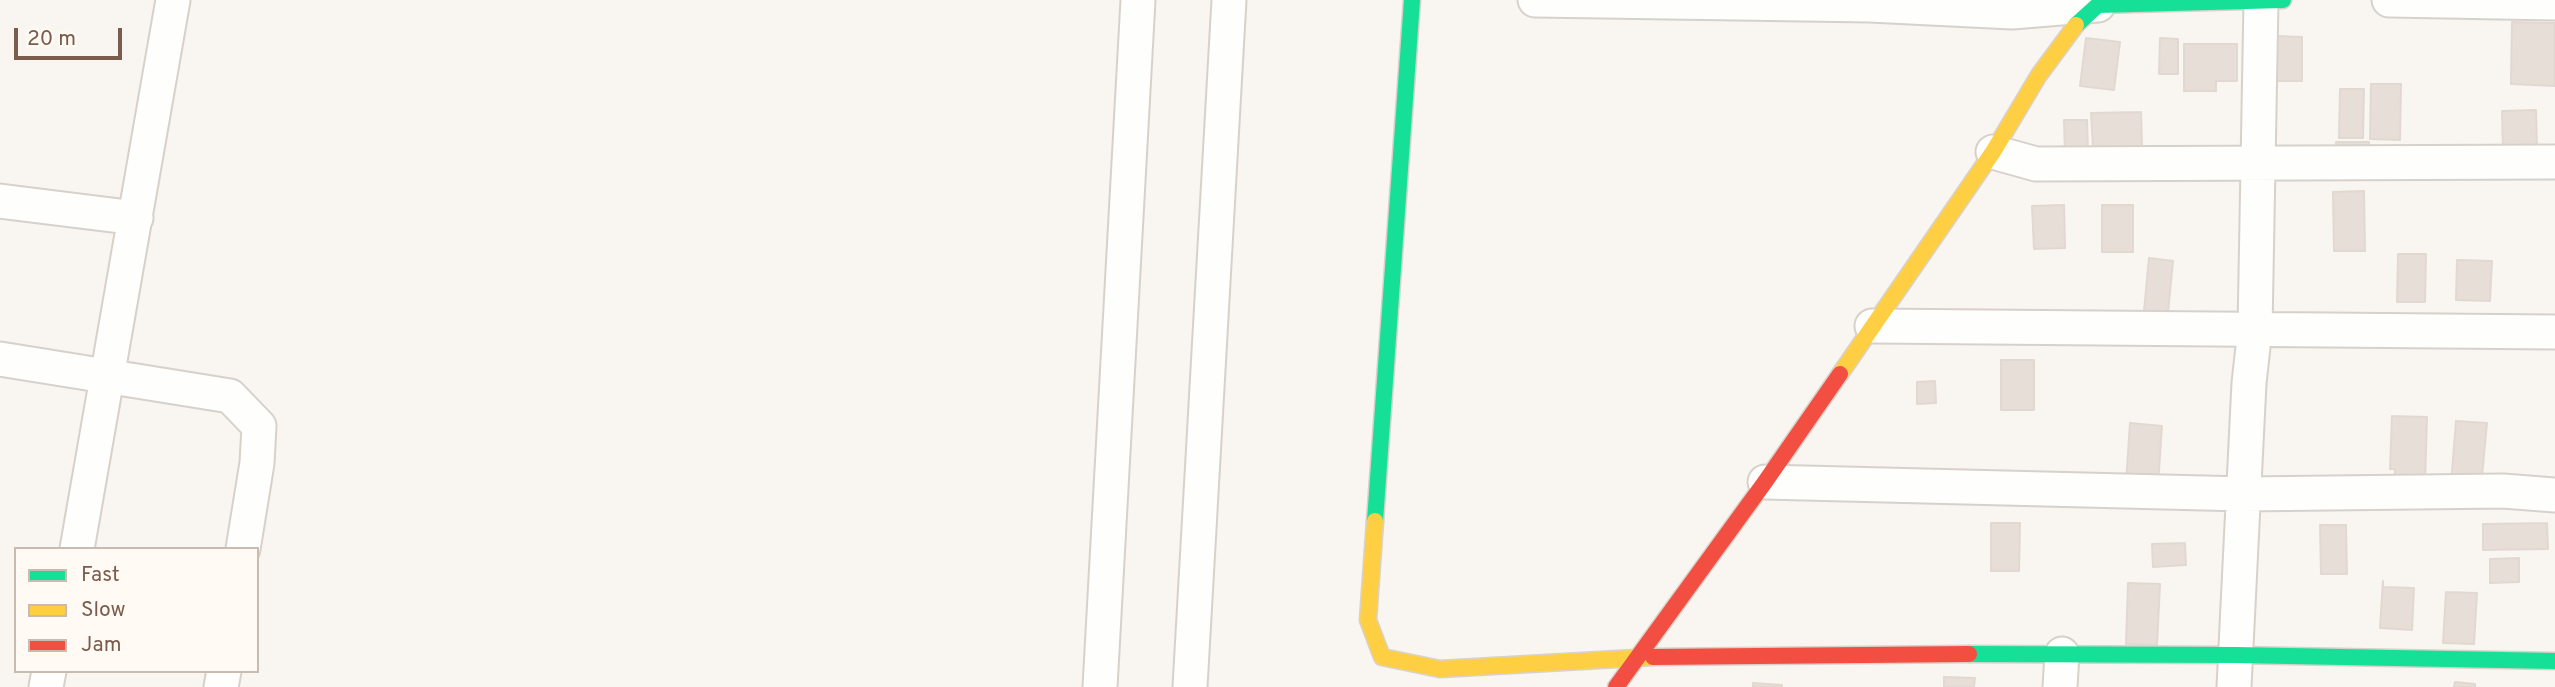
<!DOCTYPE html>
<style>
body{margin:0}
#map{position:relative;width:2555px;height:687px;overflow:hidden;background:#f9f5f0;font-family:Overpass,sans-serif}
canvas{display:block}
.legend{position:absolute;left:14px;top:547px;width:245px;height:126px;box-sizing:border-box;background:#fffaf3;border:2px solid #cabbb1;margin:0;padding:9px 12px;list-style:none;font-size:21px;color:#7a5c4d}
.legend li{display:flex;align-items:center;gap:14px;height:35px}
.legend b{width:35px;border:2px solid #cabbb1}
.scale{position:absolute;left:14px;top:28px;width:108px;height:32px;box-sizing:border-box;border:4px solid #7a5c4d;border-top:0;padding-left:9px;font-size:21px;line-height:24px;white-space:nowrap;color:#7a5c4d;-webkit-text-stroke:5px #fffaf3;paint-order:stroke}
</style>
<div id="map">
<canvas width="2555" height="687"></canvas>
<ul class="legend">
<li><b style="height:9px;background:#16e098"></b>Fast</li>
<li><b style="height:9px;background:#ffcf43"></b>Slow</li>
<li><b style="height:9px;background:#f24e42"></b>Jam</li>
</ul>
<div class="scale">20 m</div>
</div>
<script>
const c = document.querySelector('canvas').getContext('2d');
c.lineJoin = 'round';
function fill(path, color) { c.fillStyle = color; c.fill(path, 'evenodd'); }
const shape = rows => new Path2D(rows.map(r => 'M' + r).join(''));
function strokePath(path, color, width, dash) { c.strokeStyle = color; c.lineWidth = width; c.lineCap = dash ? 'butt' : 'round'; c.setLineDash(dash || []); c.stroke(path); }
const building = shape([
 [2512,22,2555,23,2555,86,2511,84,2512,22],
 [2276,36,2302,37,2302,81,2275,81,2276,36],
 [2086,38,2120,42,2114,90,2080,86,2086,38],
 [2160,38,2178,39,2178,74,2159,74,2160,38],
 [2184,44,2237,44,2237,81,2216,81,2216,91,2184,91,2184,44],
 [2371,84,2401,84,2400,140,2370,139,2371,84],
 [2340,89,2364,89,2363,138,2339,138,2340,89],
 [2536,110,2537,151,2503,152,2502,111,2536,110],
 [2141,112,2142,146,2093,148,2091,113,2141,112],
 [2064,120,2087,120,2088,152,2065,153,2064,120],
 [2336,142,2369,142,2369,156,2336,155,2336,142],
 [2364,191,2365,251,2334,251,2333,192,2364,191],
 [2064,205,2065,248,2034,249,2032,206,2064,205],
 [2102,205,2133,205,2133,252,2102,252,2102,205],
 [2398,254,2426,254,2425,302,2397,302,2398,254],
 [2149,258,2173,261,2168,313,2144,311,2149,258],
 [2457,260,2492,261,2490,301,2456,300,2457,260],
 [2001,360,2034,360,2034,410,2001,410,2001,360],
 [1935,381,1936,403,1917,404,1917,382,1935,381],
 [2392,416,2427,417,2425,483,2394,482,2395,469,2390,469,2392,416],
 [2456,421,2487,423,2481,487,2451,484,2456,421],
 [2130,423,2162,426,2158,485,2126,483,2130,423],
 [1991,523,2020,523,2019,571,1991,571,1991,523],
 [2547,523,2548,549,2483,550,2483,524,2547,523],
 [2320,525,2346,525,2347,574,2321,574,2320,525],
 [2185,543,2186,565,2153,567,2152,544,2185,543],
 [2519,558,2519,582,2490,583,2490,559,2519,558],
 [2383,581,2383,587,2414,588,2412,630,2380,628,2383,581],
 [2128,583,2160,584,2157,645,2126,644,2128,583],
 [2446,592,2477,593,2474,644,2443,643,2446,592],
 [1944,677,1975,678,1974,687,1944,687,1944,677],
 [2455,682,2475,684,2475,687,2454,687,2455,682],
 [1753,683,1782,685,1782,687,1753,687,1753,683]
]);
fill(building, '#e6ded7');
strokePath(building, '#e2d8d2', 2);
const street = shape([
 [1535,0,1870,5,2012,12,2098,5],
 [2389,0,2555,3],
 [1993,152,2036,164,2555,162],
 [0,201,136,218],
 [1872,326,2555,332],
 [0,359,230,396,259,426,257,463,243,549],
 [1765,482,2244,494,2503,491,2555,495],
 [77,549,173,0],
 [46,687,49,671],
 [221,687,224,671],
 [1100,687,1138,0],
 [1190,687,1229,0],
 [2060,687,2062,654],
 [2234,687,2249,383,2255,329,2261,1]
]);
const fast = shape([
 [2076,25,2098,5,2283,0],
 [1375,521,1412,0],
 [1969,654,2236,655,2555,661]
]);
const slow = shape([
 [1840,374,1993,152,2039,75,2076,25],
 [1375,521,1368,620,1382,657,1440,669,1653,657]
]);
const jam = shape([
 [1653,657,1969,654],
 [1616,687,1765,482,1840,374]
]);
strokePath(street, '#d7d1cb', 37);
strokePath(fast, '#d9d2cb', 19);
strokePath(slow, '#d9d2cb', 19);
strokePath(jam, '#d9d2cb', 19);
strokePath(street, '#fefefd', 33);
strokePath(fast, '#16e098', 16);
strokePath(slow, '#ffcf43', 16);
strokePath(jam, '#f24e42', 16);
</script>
